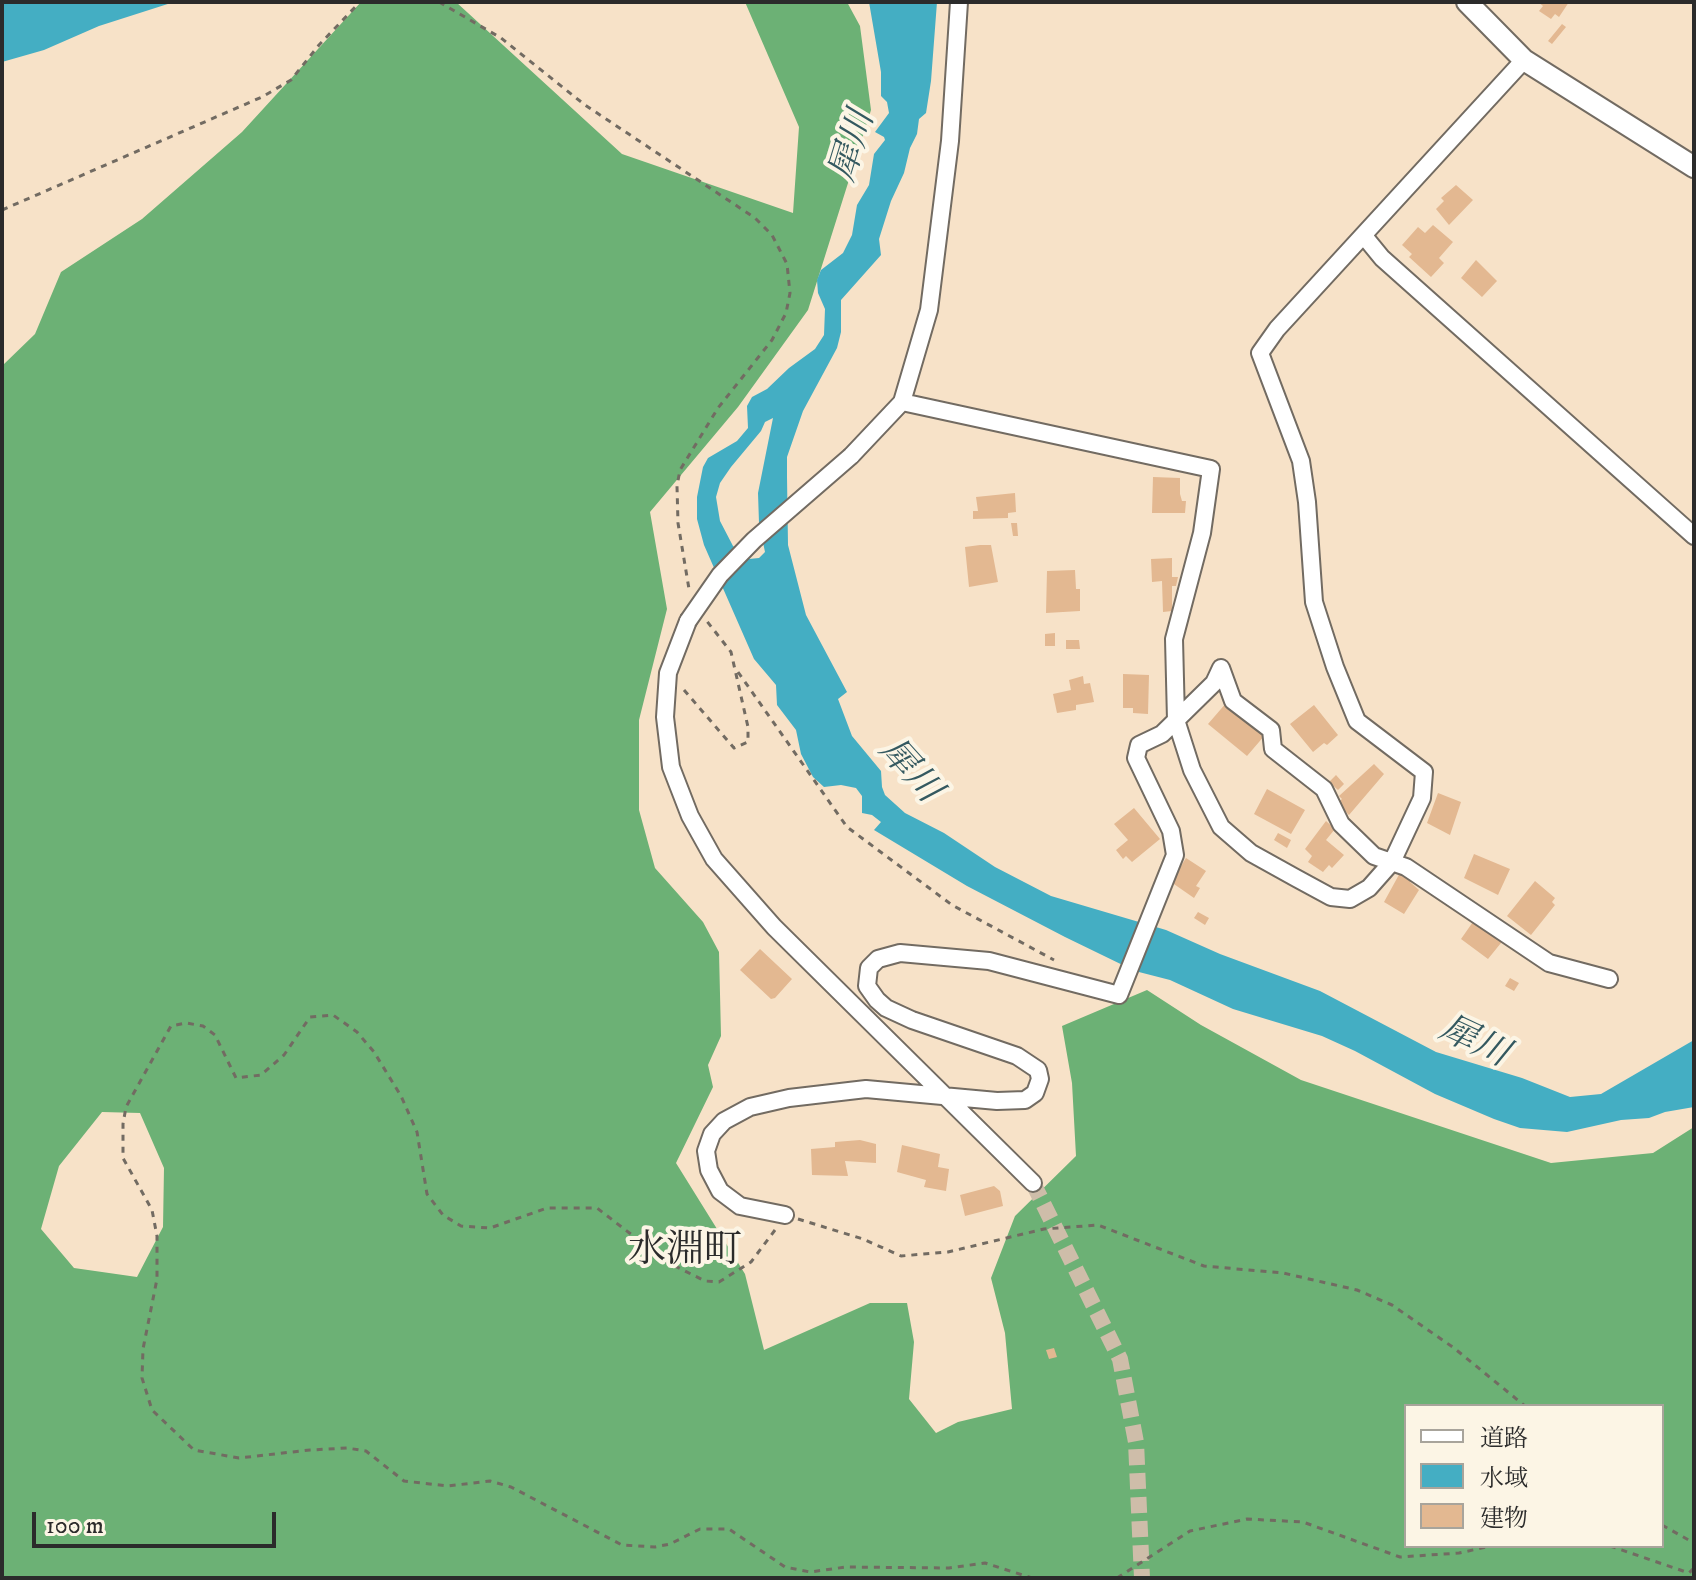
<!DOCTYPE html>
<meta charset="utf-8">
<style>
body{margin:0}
#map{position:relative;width:1696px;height:1580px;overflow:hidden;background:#f7e2c8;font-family:"IM FELL DW Pica","Noto Serif JP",serif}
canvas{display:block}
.frame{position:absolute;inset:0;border:4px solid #2b2b2b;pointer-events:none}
.legend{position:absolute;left:1404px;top:1404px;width:260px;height:144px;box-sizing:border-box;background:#fcf5e5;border:2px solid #a8a49b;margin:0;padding:10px 14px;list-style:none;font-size:24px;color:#2b2b2b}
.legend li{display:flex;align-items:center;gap:16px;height:40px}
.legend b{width:40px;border:2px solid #a8a49b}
.scale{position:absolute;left:32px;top:1512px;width:244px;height:36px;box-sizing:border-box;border:4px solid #2b2b2b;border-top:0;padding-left:10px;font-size:24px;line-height:28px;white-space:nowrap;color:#2b2b2b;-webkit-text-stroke:6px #fcf5e5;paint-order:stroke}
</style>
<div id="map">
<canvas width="1696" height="1580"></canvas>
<div class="frame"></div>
<ul class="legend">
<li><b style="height:10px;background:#fff"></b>道路</li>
<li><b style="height:22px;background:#44aec3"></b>水域</li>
<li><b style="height:22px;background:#e3b891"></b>建物</li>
</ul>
<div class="scale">100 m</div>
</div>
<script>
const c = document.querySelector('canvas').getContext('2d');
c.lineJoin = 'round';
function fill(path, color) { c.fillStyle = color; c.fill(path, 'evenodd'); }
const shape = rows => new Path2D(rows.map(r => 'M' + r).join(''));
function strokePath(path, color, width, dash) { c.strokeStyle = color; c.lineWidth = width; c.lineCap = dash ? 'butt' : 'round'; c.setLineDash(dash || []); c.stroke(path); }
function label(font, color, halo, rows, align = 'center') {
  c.font = font + ' "IM FELL DW Pica","Noto Serif JP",serif'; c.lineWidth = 8; c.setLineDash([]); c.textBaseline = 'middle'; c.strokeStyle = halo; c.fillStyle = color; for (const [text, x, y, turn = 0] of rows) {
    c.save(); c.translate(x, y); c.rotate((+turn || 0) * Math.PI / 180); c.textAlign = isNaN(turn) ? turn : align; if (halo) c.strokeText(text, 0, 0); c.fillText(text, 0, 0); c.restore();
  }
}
fill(shape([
 [361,2,456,2,622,154,793,213,799,127,745,2,847,2,860,26,871,110,808,310,738,407,650,512,667,609,639,720,639,810,655,868,703,922,719,952,721,1036,708,1065,713,1087,676,1163,745,1274,764,1350,870,1303,907,1303,914,1342,909,1399,936,1433,958,1422,1012,1409,1005,1333,991,1278,1015,1216,1076,1156,1072,1083,1062,1026,1147,990,1201,1025,1301,1080,1551,1163,1653,1153,1694,1127,1694,1578,2,1578,2,366,35,334,61,272,142,219,242,132],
 [102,1112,140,1113,164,1168,163,1227,137,1277,74,1268,41,1229,59,1166],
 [1406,1406,1662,1406,1662,1546,1406,1546]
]), '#6cb175');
fill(shape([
 [8,2,174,2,99,26,44,50,2,62,2,5],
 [869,2,937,2,931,81,926,113,919,119,917,134,910,148,904,173,891,201,879,239,881,255,841,300,841,332,837,348,803,411,787,457,787,477,788,545,806,615,847,692,838,699,852,736,881,771,882,787,885,795,905,813,944,833,995,867,1051,896,1166,930,1220,954,1320,991,1436,1052,1522,1078,1570,1097,1601,1094,1694,1040,1694,1107,1665,1112,1649,1118,1621,1120,1567,1132,1520,1128,1494,1119,1435,1094,1355,1051,1322,1036,1233,1009,1170,980,1135,971,1065,937,967,886,874,830,881,822,872,815,862,813,862,796,856,788,841,785,824,787,813,777,801,754,796,730,777,705,776,685,754,659,704,545,697,519,697,497,703,467,708,458,737,441,748,428,747,406,752,397,767,389,789,368,815,349,824,335,825,309,818,293,817,280,821,270,843,253,852,235,857,205,869,185,874,154,885,140,884,137,875,132,889,113,887,102,881,96,881,72],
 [773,418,758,493,759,523,765,552,759,558,749,559,733,546,720,521,716,497,720,483,731,467,761,431,765,422]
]), '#44aec3');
fill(shape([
 [1538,2,1569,2,1559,17,1555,14,1551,19,1539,11,1543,6],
 [1562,24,1566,27,1552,44,1548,41],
 [1456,185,1473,200,1449,225,1436,209,1444,201,1441,198],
 [1433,225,1453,242,1439,258,1444,263,1431,277,1409,257,1412,254,1402,245,1418,227,1425,233],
 [1476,260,1497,281,1482,297,1461,278],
 [1153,477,1180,478,1180,494,1182,501,1186,501,1185,513,1152,513],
 [1015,493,1016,512,1008,513,1008,518,973,519,973,511,978,511,976,497],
 [1011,523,1017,523,1018,536,1013,536],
 [980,545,991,545,998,582,969,587,965,547],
 [1172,558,1172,577,1178,577,1176,586,1172,586,1172,611,1163,612,1162,581,1152,582,1151,559],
 [1075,570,1076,589,1080,589,1080,611,1046,613,1047,571],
 [1055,633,1055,646,1045,646,1045,634],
 [1066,640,1079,640,1080,649,1066,649],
 [1123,674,1149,675,1148,714,1133,713,1133,708,1123,708],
 [1083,676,1084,684,1090,683,1094,702,1076,705,1076,710,1057,713,1053,694,1071,690,1069,680],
 [1227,702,1265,735,1247,756,1208,724],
 [1314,705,1338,735,1327,745,1324,743,1313,752,1290,724],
 [1374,764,1384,774,1349,815,1337,803,1342,799,1339,796],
 [1336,775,1344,784,1338,790,1329,782],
 [1267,789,1305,810,1291,834,1254,814],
 [1438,793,1461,802,1450,835,1427,823],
 [1134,808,1160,839,1132,862,1126,856,1123,859,1116,850,1128,840,1114,824],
 [1326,821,1335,829,1326,840,1344,855,1332,868,1329,865,1323,872,1308,862,1312,856,1305,849],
 [1278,833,1291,840,1287,848,1274,840],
 [1474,854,1510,869,1498,895,1464,878],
 [1186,858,1206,871,1196,886,1200,888,1194,898,1171,882],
 [1401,871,1412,878,1410,882,1419,890,1404,914,1384,902],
 [1535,881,1555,898,1552,902,1555,905,1531,935,1507,916],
 [1198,912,1209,918,1205,925,1194,918],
 [1475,919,1505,938,1488,959,1461,939],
 [760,949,792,979,775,998,771,999,740,970],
 [1510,978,1519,983,1514,991,1505,986],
 [860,1140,876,1144,876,1163,845,1161,848,1176,812,1175,811,1149,835,1147,835,1142],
 [902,1145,940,1154,938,1167,949,1169,946,1191,924,1187,926,1180,897,1172],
 [994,1186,1000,1191,1003,1206,965,1216,960,1195],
 [1054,1348,1057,1357,1049,1359,1046,1350]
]), '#e3b891');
strokePath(shape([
 [1033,1183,1120,1359,1136,1442,1142,1578]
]), '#cebda9', 16, [16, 8]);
const minor = shape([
 [1364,236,1382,258,1694,536],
 [902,402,1211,469,1202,533,1174,639,1176,720,1192,770,1221,827,1251,853,1296,878,1331,897,1350,899,1369,888,1392,862,1422,798,1424,772,1357,721,1335,667,1314,602,1307,502,1301,461,1260,353,1277,329,1524,60],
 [851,456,902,402,929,310,950,141,959,2],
 [688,621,668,673,665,717,671,767,690,816,714,859,774,927,1033,1183],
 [785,1215,740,1206,720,1191,709,1170,706,1151,712,1134,724,1121,750,1107,789,1098,866,1089,997,1101,1025,1100,1035,1093,1040,1079,1038,1070,1017,1056,912,1020,886,1008,877,1000,867,986,869,968,878,959,900,953,989,961,1119,995,1175,855,1171,831,1136,758,1139,745,1162,734,1214,683,1221,668,1233,701,1271,730,1273,749,1324,789,1341,824,1374,856,1406,867,1549,963,1609,979]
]);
const major = shape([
 [1467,2,1524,60,1694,167]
]);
strokePath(minor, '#726b62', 20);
strokePath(major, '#726b62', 24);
strokePath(shape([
 [439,2,501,38,585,105,755,218,772,235,787,264,790,293,786,313,772,340,718,408,680,470,677,486,678,523,689,589],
 [2,210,262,97,291,80,319,45,360,2],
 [738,672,847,827,952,905,1054,960],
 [684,690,734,748,748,742,748,727,731,652,706,620],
 [798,1219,863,1239,901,1256,948,1252,1044,1229,1098,1225,1204,1266,1283,1273,1357,1290,1392,1305,1454,1348,1525,1406],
 [775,1230,751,1262,719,1282,705,1281,667,1262,597,1208,547,1208,490,1228,461,1226,443,1215,427,1194,417,1132,401,1096,374,1052,357,1032,333,1015,310,1017,284,1055,261,1075,236,1078,215,1035,203,1026,186,1023,171,1026,126,1107,123,1124,123,1158,152,1210,157,1236,157,1279,143,1349,142,1378,152,1410,194,1450,239,1458,310,1450,347,1448,366,1451,404,1481,448,1486,490,1481,511,1487,622,1545,655,1547,670,1544,700,1529,729,1529,785,1567,810,1572,846,1567,949,1568,985,1563,1032,1578],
 [1662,1525,1694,1543],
 [1610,1546,1689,1573,1694,1568],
 [1117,1578,1190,1531,1247,1519,1303,1522,1400,1557,1459,1553,1491,1546]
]), '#726b62', 3, [6, 6]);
strokePath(minor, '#fff', 16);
strokePath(major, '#fff', 20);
const minorBridge = shape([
 [688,621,720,575,754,540,851,456]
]);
strokePath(minorBridge, '#726b62', 20, []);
strokePath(minorBridge, '#fff', 16);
label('italic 36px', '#345960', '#fcf5e5', [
 ["犀川",855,147,-73],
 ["犀川",908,772,48],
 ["犀川",1473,1044,25]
]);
label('38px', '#2b2b2b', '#fcf5e5', [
 ["水淵町",685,1253]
]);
</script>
